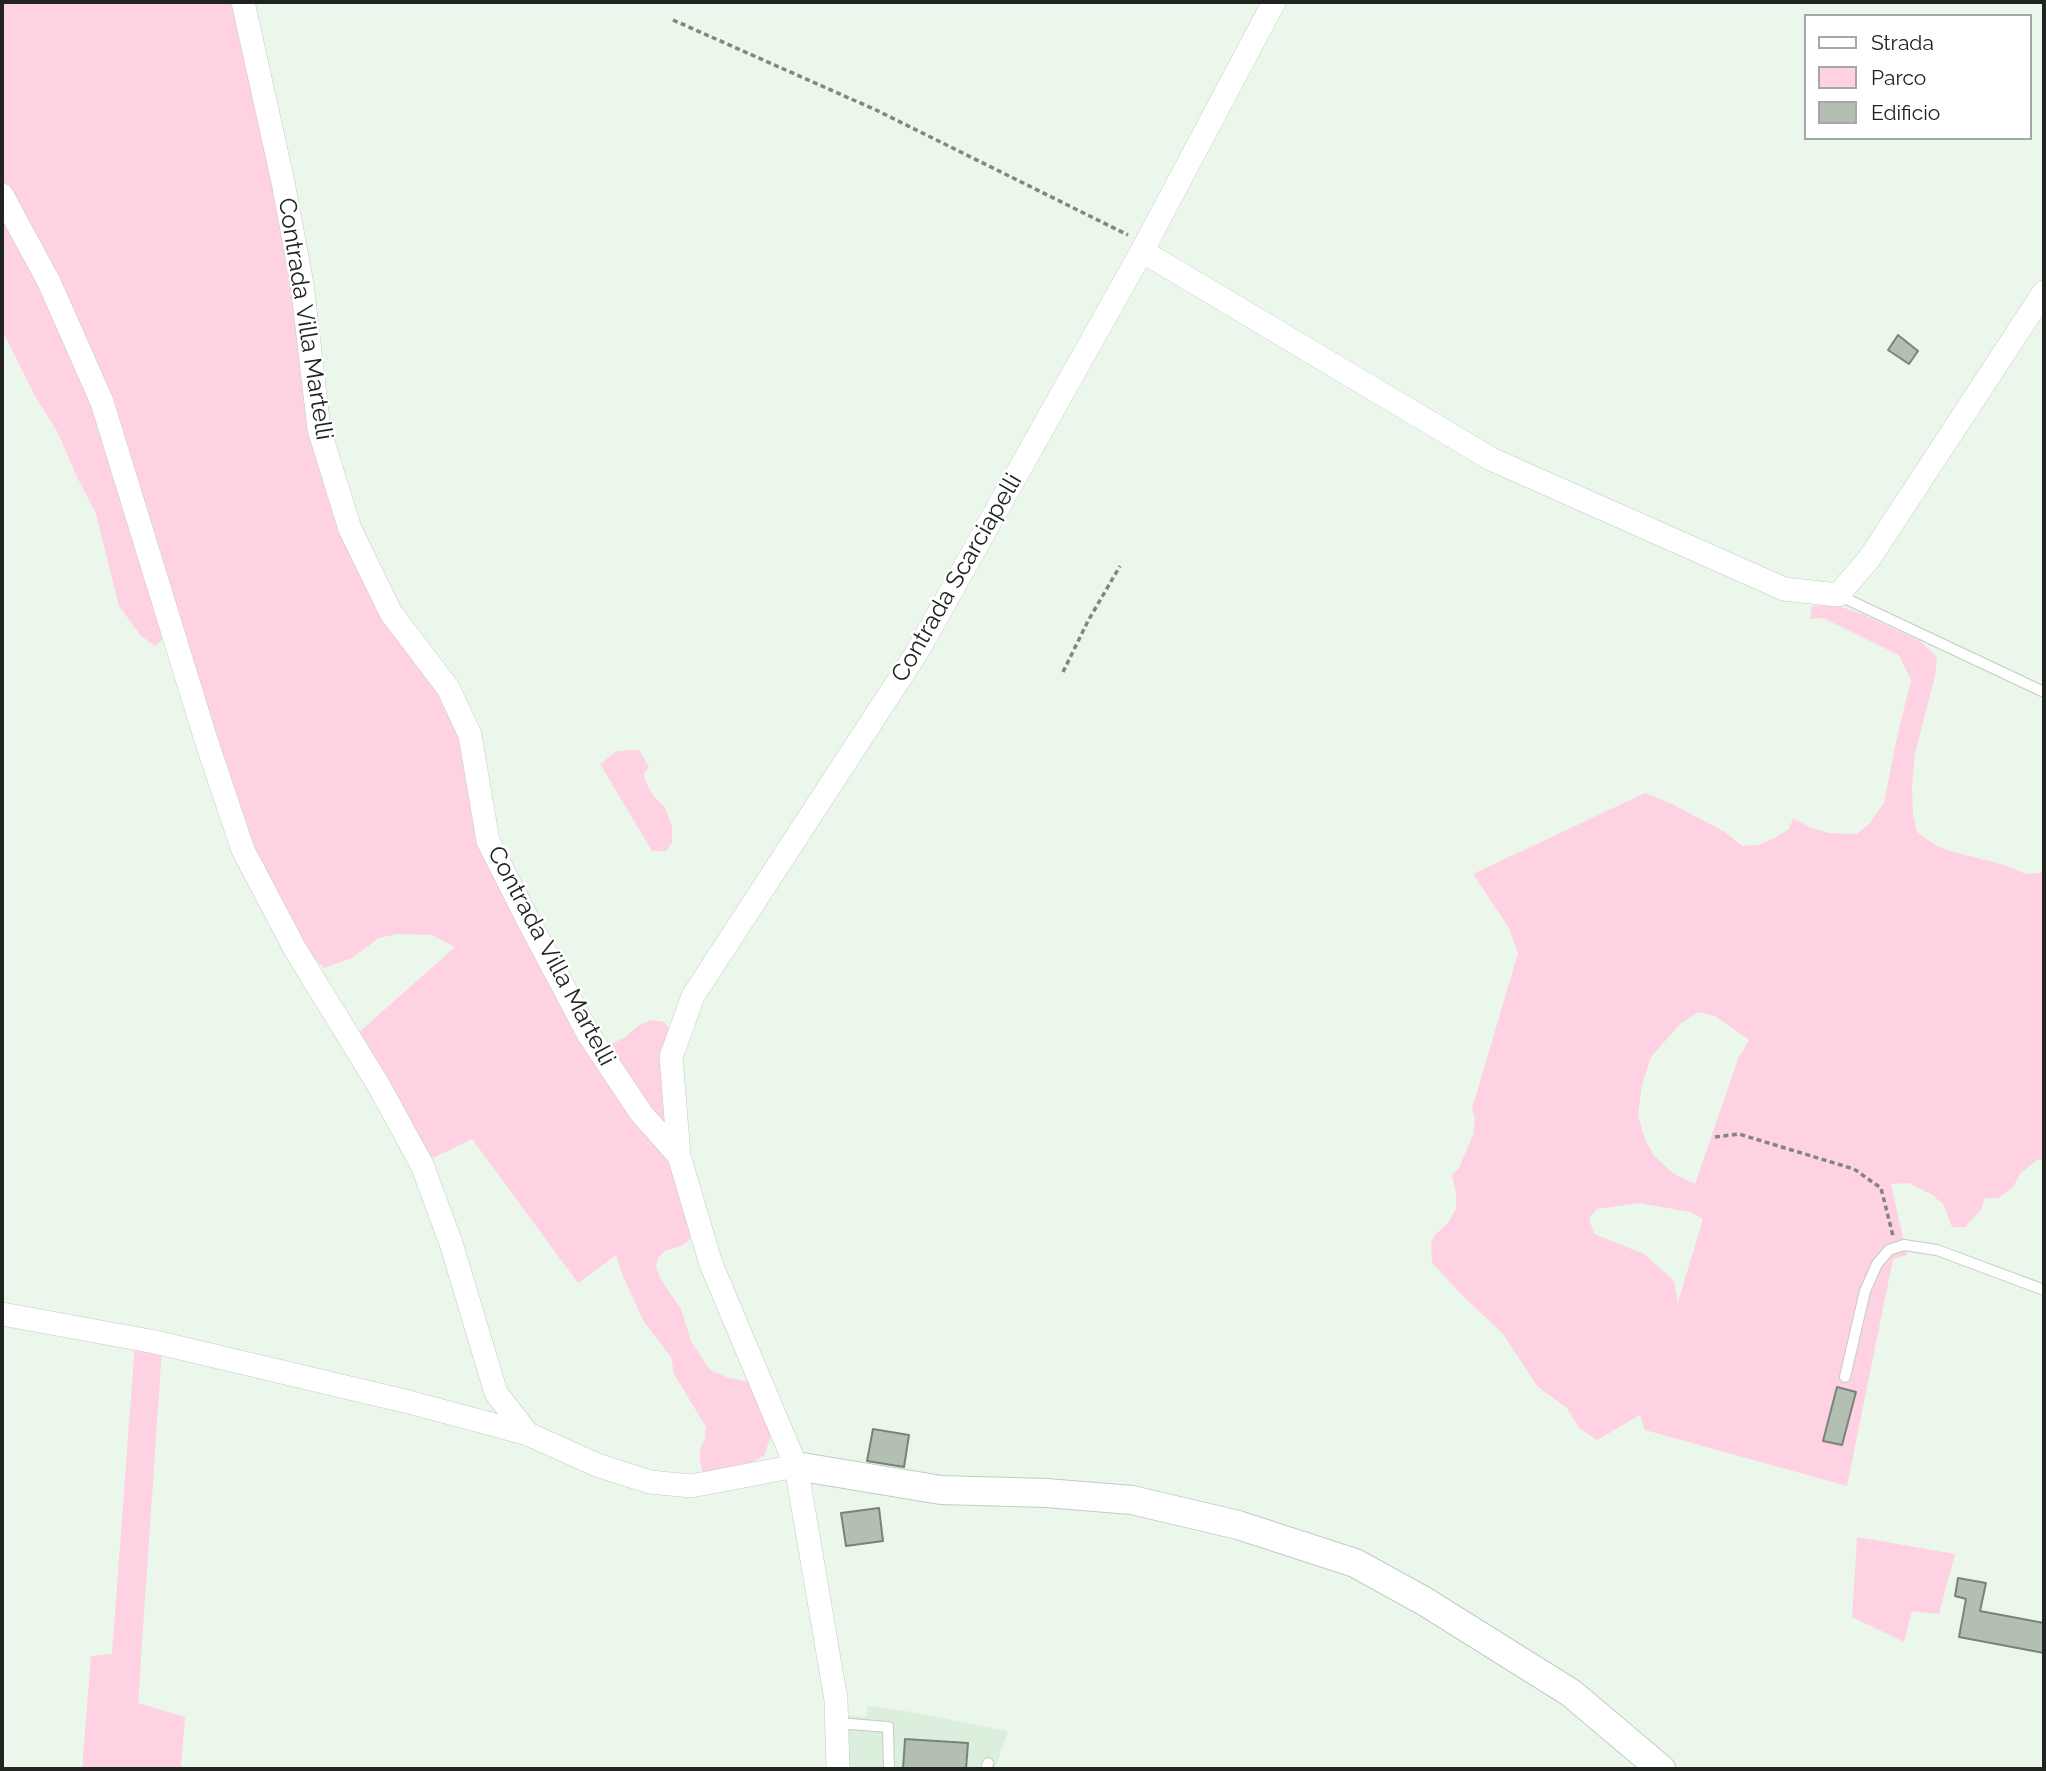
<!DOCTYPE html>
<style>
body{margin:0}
#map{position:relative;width:2046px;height:1771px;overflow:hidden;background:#ebf7eb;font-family:Raleway,sans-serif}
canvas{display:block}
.frame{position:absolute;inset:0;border:4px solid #202420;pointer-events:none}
.legend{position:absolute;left:1804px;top:14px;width:228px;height:126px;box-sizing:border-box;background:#fff;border:2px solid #a6a7a6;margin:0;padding:9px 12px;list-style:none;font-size:21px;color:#202420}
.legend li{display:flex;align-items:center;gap:14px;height:35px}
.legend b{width:35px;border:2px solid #a6a7a6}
</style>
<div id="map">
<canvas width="2046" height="1771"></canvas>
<div class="frame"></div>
<ul class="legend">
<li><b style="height:9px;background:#fff"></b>Strada</li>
<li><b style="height:19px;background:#fed2e2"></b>Parco</li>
<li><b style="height:19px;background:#b3bfb3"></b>Edificio</li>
</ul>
</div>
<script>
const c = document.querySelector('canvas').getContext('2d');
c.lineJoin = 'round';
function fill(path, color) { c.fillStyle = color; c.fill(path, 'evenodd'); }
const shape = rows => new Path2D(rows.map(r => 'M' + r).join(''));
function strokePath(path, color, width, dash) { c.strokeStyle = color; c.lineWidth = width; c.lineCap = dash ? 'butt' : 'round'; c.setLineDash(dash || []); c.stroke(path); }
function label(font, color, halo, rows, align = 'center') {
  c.font = font + ' Raleway,sans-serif'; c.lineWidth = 5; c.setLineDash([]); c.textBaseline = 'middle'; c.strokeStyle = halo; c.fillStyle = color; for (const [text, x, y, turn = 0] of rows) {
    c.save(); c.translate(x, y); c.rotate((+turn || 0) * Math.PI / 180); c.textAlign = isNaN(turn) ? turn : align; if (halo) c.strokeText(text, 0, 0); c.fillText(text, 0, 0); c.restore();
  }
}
fill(shape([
 [868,1706,905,1711,1008,1731,995,1769,845,1769,842,1715,866,1717]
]), '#dceedc');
fill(shape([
 [2,2,239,2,334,497,454,709,475,788,595,1052,625,1037,638,1026,651,1020,664,1022,673,1033,694,1235,683,1245,665,1251,658,1258,656,1267,661,1280,681,1309,691,1341,710,1370,729,1378,752,1382,765,1405,771,1436,764,1456,740,1468,704,1475,700,1462,700,1449,705,1439,706,1427,674,1374,671,1357,644,1322,622,1274,616,1255,578,1283,472,1139,429,1160,404,1108,357,1034,455,947,432,935,397,934,379,938,352,958,324,968,311,955,243,833,176,629,155,646,141,636,119,606,96,514,76,475,57,431,36,398,2,330],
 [1835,605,1860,613,1920,641,1937,657,1935,676,1915,753,1912,786,1913,815,1917,832,1935,845,1953,852,2001,864,2026,874,2040,873,2043,869,2044,855,2044,1161,2038,1159,2020,1174,2013,1187,1999,1198,1985,1198,1981,1210,1965,1227,1952,1227,1943,1204,1931,1194,1909,1183,1891,1184,1907,1255,1893,1259,1847,1486,1645,1430,1640,1415,1597,1440,1579,1428,1567,1408,1538,1387,1503,1334,1462,1295,1432,1263,1431,1243,1435,1235,1448,1223,1456,1209,1456,1193,1452,1175,1459,1168,1473,1135,1475,1119,1472,1109,1518,953,1509,928,1473,874,1645,793,1672,804,1725,832,1742,846,1758,845,1775,838,1789,829,1793,818,1811,828,1829,833,1857,834,1869,824,1884,803,1897,737,1911,680,1899,655,1823,618,1810,619,1812,606],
 [1698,1012,1715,1016,1749,1040,1738,1059,1695,1184,1674,1174,1654,1156,1645,1139,1638,1116,1642,1084,1651,1057,1680,1024],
 [1639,1203,1690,1212,1703,1219,1678,1302,1674,1281,1644,1254,1594,1234,1589,1218,1597,1209],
 [639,750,649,767,644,774,645,781,654,797,665,807,672,826,672,843,666,851,652,851,600,764,617,751],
 [135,1343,162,1348,138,1703,185,1717,181,1769,82,1769,91,1656,112,1654],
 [1857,1537,1955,1554,1939,1614,1912,1611,1904,1642,1852,1617]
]), '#fed2e2');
const building = shape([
 [1898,335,1918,351,1909,364,1888,350,1898,335],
 [1837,1387,1856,1392,1842,1445,1823,1441,1837,1387],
 [873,1429,909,1435,904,1467,867,1461,873,1429],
 [879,1508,883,1541,846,1546,841,1513,879,1508],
 [1958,1578,1986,1583,1980,1611,2044,1623,2044,1653,1959,1637,1966,1599,1955,1596,1958,1578],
 [905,1739,968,1743,966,1769,903,1769,905,1739]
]);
fill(building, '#b3bfb3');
strokePath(building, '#798479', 2);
const service = shape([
 [1838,595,2044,692],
 [1845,1377,1865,1291,1877,1264,1889,1250,1904,1245,1937,1250,2044,1290],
 [837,1723,888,1727,889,1769],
 [986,1769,988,1763]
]);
const minor = shape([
 [243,2,283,182,302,284,319,429,350,529,391,613,448,688,470,735,488,841,527,918,589,1035,641,1113,679,1156,711,1264,796,1466,836,1700,838,1769],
 [2,195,49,282,102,402,206,740,243,850,295,949,379,1086,422,1165,451,1243,496,1393,528,1434],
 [1142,251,1491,459,1784,589,1838,595,1869,559,2044,292],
 [679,1156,671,1057,693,996,917,652,1142,251,1274,2],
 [2,1314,155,1342,409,1402,528,1434,597,1465,650,1482,691,1486,796,1466]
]);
const tertiary = shape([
 [796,1466,941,1490,1046,1493,1132,1500,1238,1525,1355,1563,1424,1601,1571,1693,1661,1769]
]);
strokePath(service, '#c1cdc2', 12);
strokePath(minor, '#c1cdc2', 24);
strokePath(tertiary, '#c1cdc2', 30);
strokePath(shape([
 [673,20,876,110,1128,235],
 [1063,672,1088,621,1120,566],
 [1715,1137,1739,1134,1854,1169,1881,1188,1893,1236]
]), '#7f877f', 3.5, [5, 3.5]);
strokePath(service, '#fff', 10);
strokePath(minor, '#fff', 23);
strokePath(tertiary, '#fff', 28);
label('24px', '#202420', '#fff', [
 ["Contrada Villa Martelli",305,319,81],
 ["Contrada Scarciapelli",957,578,-60],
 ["Contrada Villa Martelli",551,956,62]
]);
</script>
